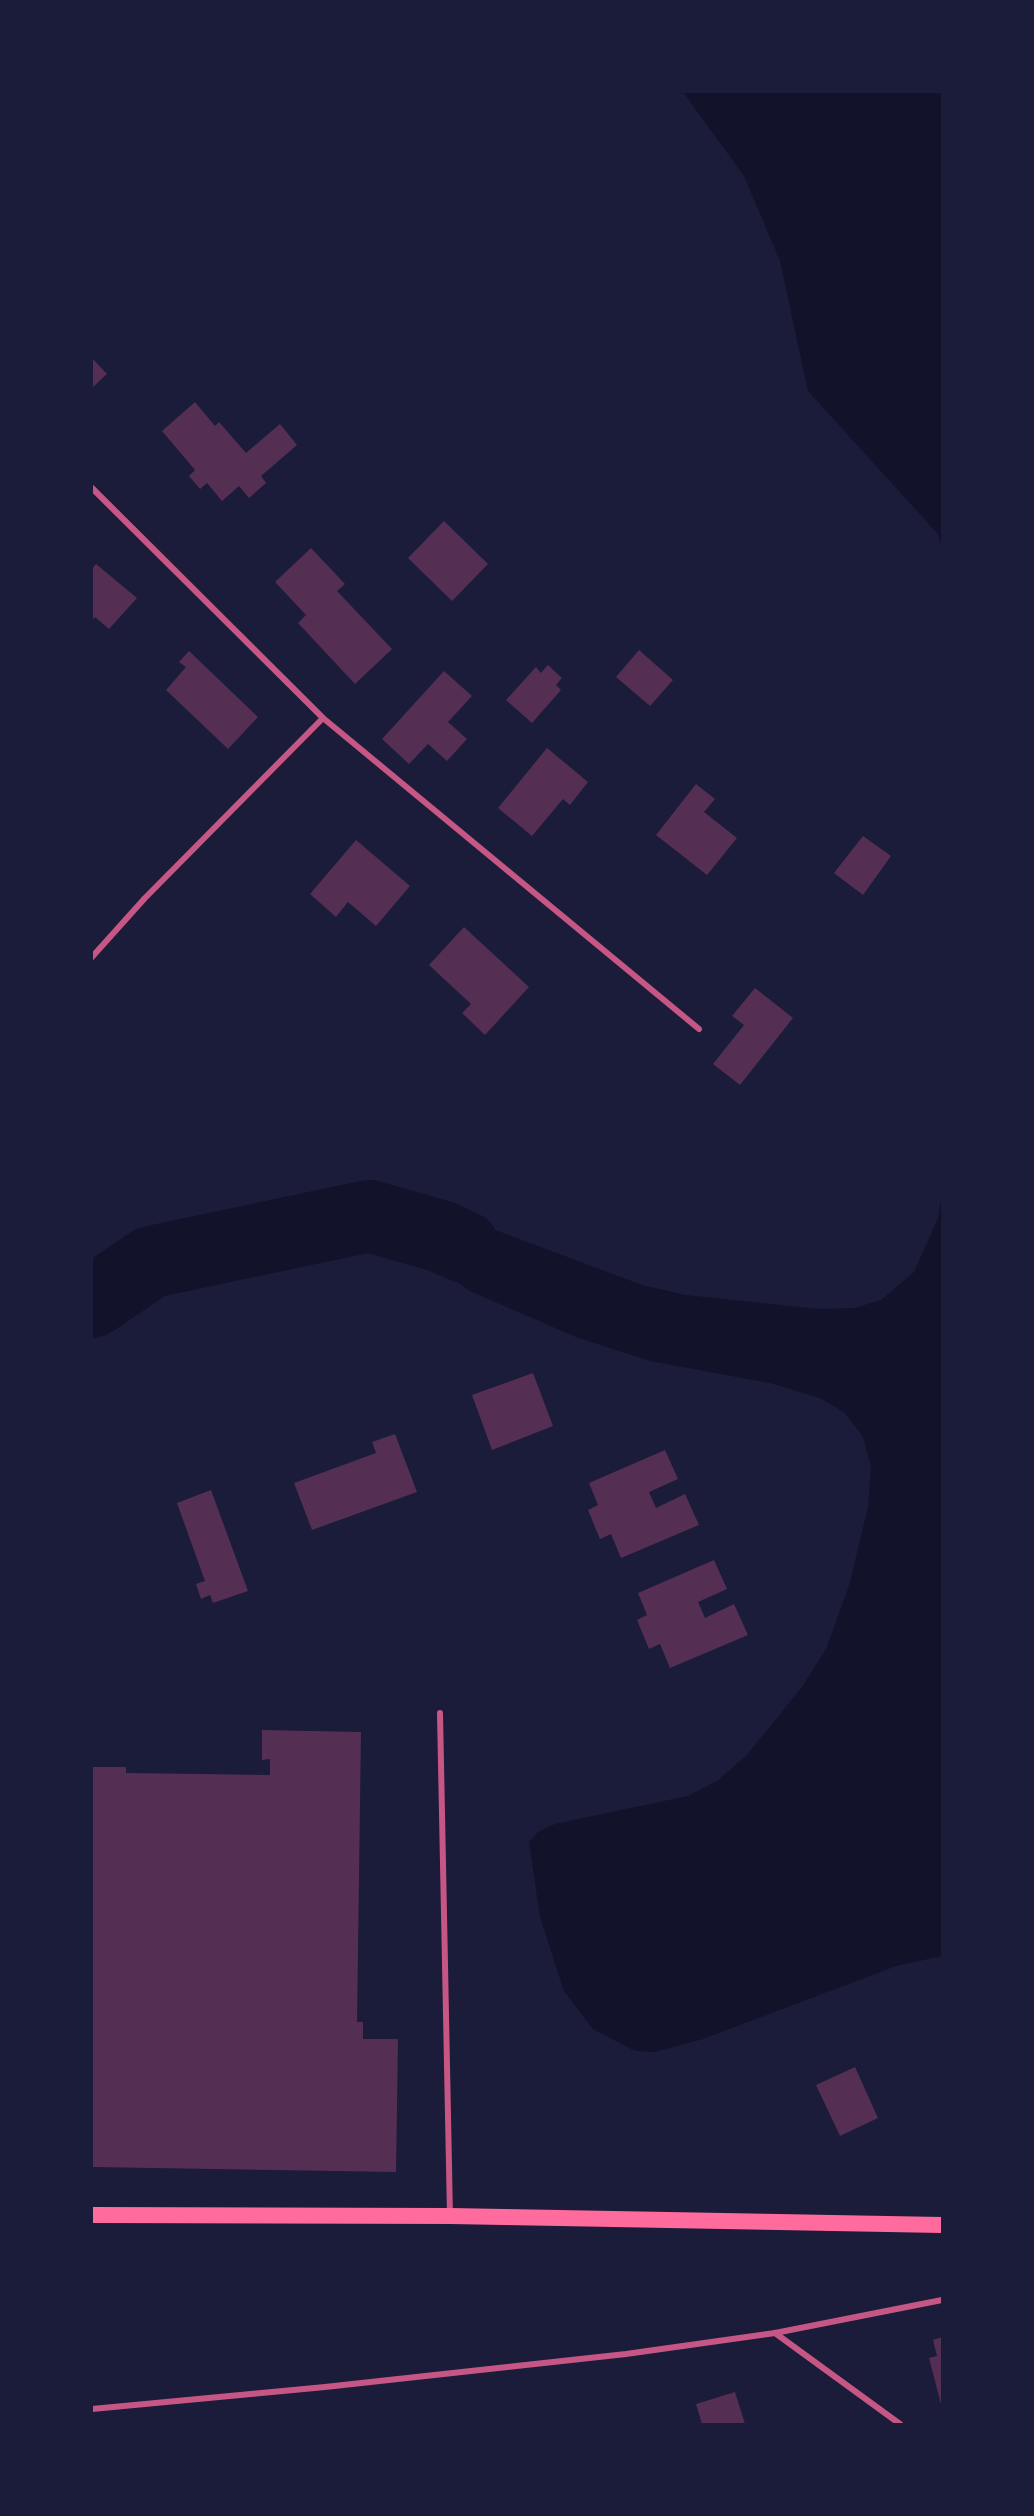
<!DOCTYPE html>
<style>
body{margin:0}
#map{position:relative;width:1034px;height:2516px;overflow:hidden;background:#1b1b3a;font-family:Roboto,sans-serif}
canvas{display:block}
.frame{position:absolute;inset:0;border:93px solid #1b1b3a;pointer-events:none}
</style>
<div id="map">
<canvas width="1034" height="2516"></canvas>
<div class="frame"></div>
</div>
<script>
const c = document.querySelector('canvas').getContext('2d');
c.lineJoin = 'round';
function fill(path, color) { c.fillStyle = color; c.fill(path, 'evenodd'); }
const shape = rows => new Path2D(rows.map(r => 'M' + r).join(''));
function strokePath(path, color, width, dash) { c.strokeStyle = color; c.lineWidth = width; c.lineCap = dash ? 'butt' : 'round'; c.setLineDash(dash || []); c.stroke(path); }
fill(shape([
 [683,92,942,92,942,550,938,534,808,391,780,261,744,176],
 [942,1195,942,1956,896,1966,703,2039,655,2052,635,2051,593,2029,564,1991,540,1917,529,1842,538,1832,555,1824,688,1796,717,1781,746,1756,802,1687,826,1649,849,1586,868,1507,871,1467,863,1437,845,1413,820,1398,770,1383,650,1361,576,1337,470,1291,411,1250,373,1245,369,1216,390,1196,498,1231,642,1285,685,1295,819,1309,855,1308,881,1300,914,1272,938,1218]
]), '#12122b');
strokePath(shape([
 [92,1302,151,1262,369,1216,440,1236,464,1247]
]), '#12122b', 72);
fill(shape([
 [92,358,107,374,92,388],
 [195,402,215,426,219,422,246,453,280,424,297,445,261,476,266,483,249,498,239,486,222,501,207,483,200,489,189,476,195,470,162,431],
 [444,521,488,564,452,601,408,558],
 [311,548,345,584,337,591,392,649,355,684,298,623,306,615,275,582],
 [96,564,137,598,109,629,95,617,92,621,92,569],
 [639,650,673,680,650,706,616,677],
 [189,651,258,717,228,749,166,690,186,667,179,662],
 [548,665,562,678,556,685,561,690,532,723,506,700,536,667,541,673],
 [444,671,472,696,448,722,467,739,447,761,428,744,409,764,382,739],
 [547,748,588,782,570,805,563,799,532,836,498,808],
 [696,784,715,799,704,812,737,838,707,875,656,835],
 [863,836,891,856,863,895,834,873],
 [356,840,410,886,376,926,348,902,336,917,310,894],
 [464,927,529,987,485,1035,462,1013,471,1004,429,965],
 [755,988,793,1018,740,1085,713,1064,744,1025,732,1016],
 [533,1373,553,1426,492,1450,472,1395],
 [395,1434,417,1492,312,1530,294,1483,376,1453,372,1442],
 [665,1450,678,1479,649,1492,656,1508,685,1494,699,1525,621,1558,611,1534,600,1539,588,1510,598,1505,589,1483],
 [211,1490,248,1591,213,1603,210,1595,201,1599,196,1584,205,1581,177,1503],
 [714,1560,727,1589,698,1602,705,1618,734,1604,748,1635,670,1668,660,1644,649,1649,637,1620,647,1615,638,1593],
 [262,1730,361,1732,357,2022,363,2022,363,2039,398,2039,396,2172,92,2167,92,1767,126,1767,126,1773,270,1775,270,1759,262,1760],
 [855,2067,878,2118,840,2136,816,2085],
 [942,2337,942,2408,929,2358,937,2356,933,2340],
 [735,2392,745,2424,702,2424,696,2404]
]), '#542f53');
strokePath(shape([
 [92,488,323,718,699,1029],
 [92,957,145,898,323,718],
 [440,1713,450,2216],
 [775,2333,900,2424],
 [92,2409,325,2387,626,2354,775,2333,942,2300]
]), '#c65784', 6);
strokePath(shape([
 [92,2215,450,2216,942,2225]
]), '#ff6b9d', 16);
</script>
